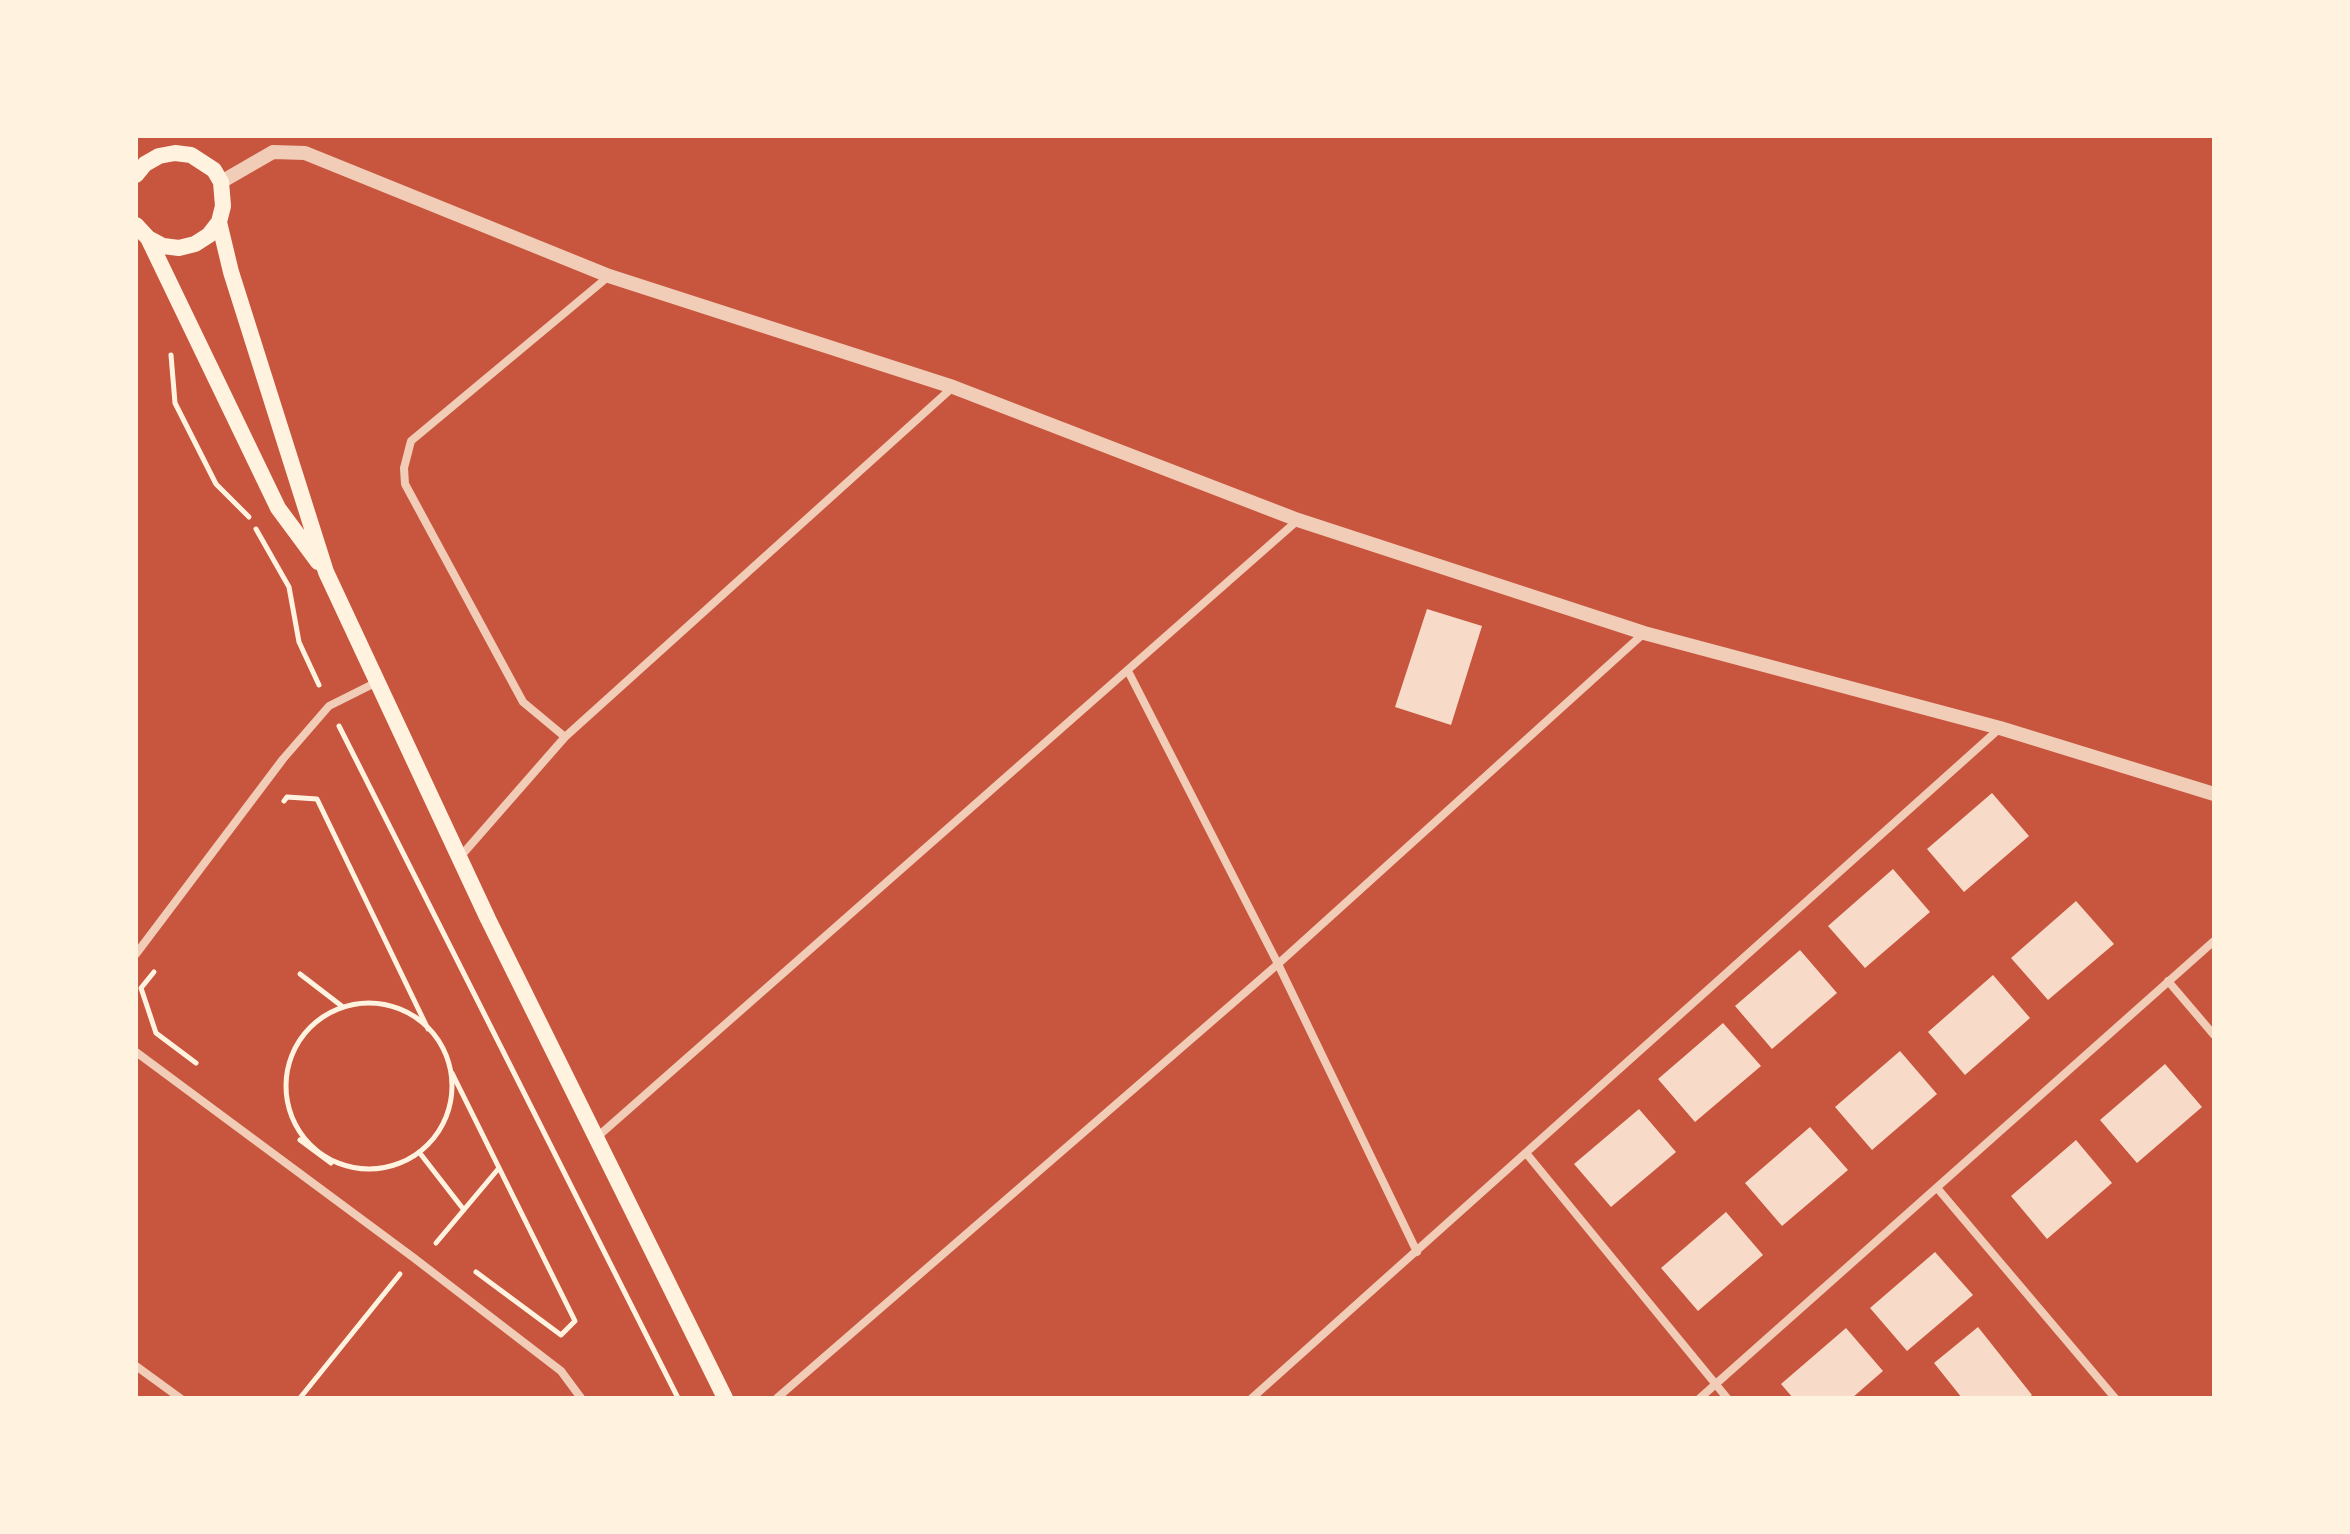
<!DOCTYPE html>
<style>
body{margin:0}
#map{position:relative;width:2350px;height:1534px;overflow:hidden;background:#c8553d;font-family:"Zilla Slab",serif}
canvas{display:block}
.frame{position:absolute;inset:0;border:138px solid #fff3e0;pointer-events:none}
</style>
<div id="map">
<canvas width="2350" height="1534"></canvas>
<div class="frame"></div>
</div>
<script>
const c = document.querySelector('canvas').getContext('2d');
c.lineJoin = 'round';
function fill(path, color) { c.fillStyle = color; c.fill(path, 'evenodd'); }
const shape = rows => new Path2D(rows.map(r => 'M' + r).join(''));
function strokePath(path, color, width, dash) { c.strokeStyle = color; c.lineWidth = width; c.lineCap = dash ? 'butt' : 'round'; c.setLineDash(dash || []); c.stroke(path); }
fill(shape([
 [1427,609,1482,626,1451,725,1395,707],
 [1992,793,2029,836,1964,892,1927,849],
 [1893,869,1930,912,1865,968,1828,926],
 [2076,901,2114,944,2048,1000,2011,958],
 [1800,950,1837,993,1772,1049,1735,1006],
 [1993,975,2030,1018,1965,1075,1928,1032],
 [1723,1023,1761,1066,1695,1122,1658,1079],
 [1900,1051,1937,1094,1872,1150,1835,1107],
 [2165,1064,2202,1107,2137,1163,2100,1120],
 [1639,1109,1676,1152,1611,1207,1574,1164],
 [1810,1127,1848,1170,1782,1226,1745,1183],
 [2076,1140,2112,1183,2047,1239,2011,1196],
 [1726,1212,1763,1255,1698,1311,1661,1268],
 [1935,1252,1973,1295,1907,1351,1870,1308],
 [1978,1327,2032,1395,2028,1398,1962,1398,1934,1363],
 [1846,1328,1883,1371,1852,1398,1793,1398,1781,1384]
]), '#f7dbc8');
strokePath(shape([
 [171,355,175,403,216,484,249,517],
 [256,529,289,587,299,642,319,685],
 [339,726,678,1398],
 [284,801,287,797,317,799,428,1029],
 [154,972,141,988,156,1033,196,1063],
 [300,974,343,1007],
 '286 1086a83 83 0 1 1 166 0a83 83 0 1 1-166 0Z',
 [452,1073,575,1321,561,1335,476,1272],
 [300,1140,331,1163],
 [419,1152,464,1210],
 [436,1243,499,1168],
 [300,1398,400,1274]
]), '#fff3e0', 5);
strokePath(shape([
 [1128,671,1278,964,1417,1252],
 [565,737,523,702,405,484,404,468,411,441,609,276],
 [460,857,565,737,953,387],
 [136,954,283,759,329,706,377,682],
 [2168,981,2214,1035],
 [136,1052,414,1258,561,1371,581,1398],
 [596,1138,1298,520],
 [1526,1153,1727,1398],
 [1938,1189,2115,1398],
 [136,1366,180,1398],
 [777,1398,1278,964,1643,634],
 [1252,1398,1999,729],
 [1700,1398,2214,941]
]), '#f1ccb7', 8);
strokePath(shape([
 [221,182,273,152,305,153,609,276,953,387,1298,520,1644,633,2000,728,2214,794]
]), '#f1ccb7', 14);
strokePath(shape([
 [136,175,145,164,159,156,175,153,191,155,214,170,221,182,223,206,219,222,209,235,195,244,179,248,163,246,148,238,136,225],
 [219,222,231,272,326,572,488,919,725,1398],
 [148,238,278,508,318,562]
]), '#fff3e0', 16);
</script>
